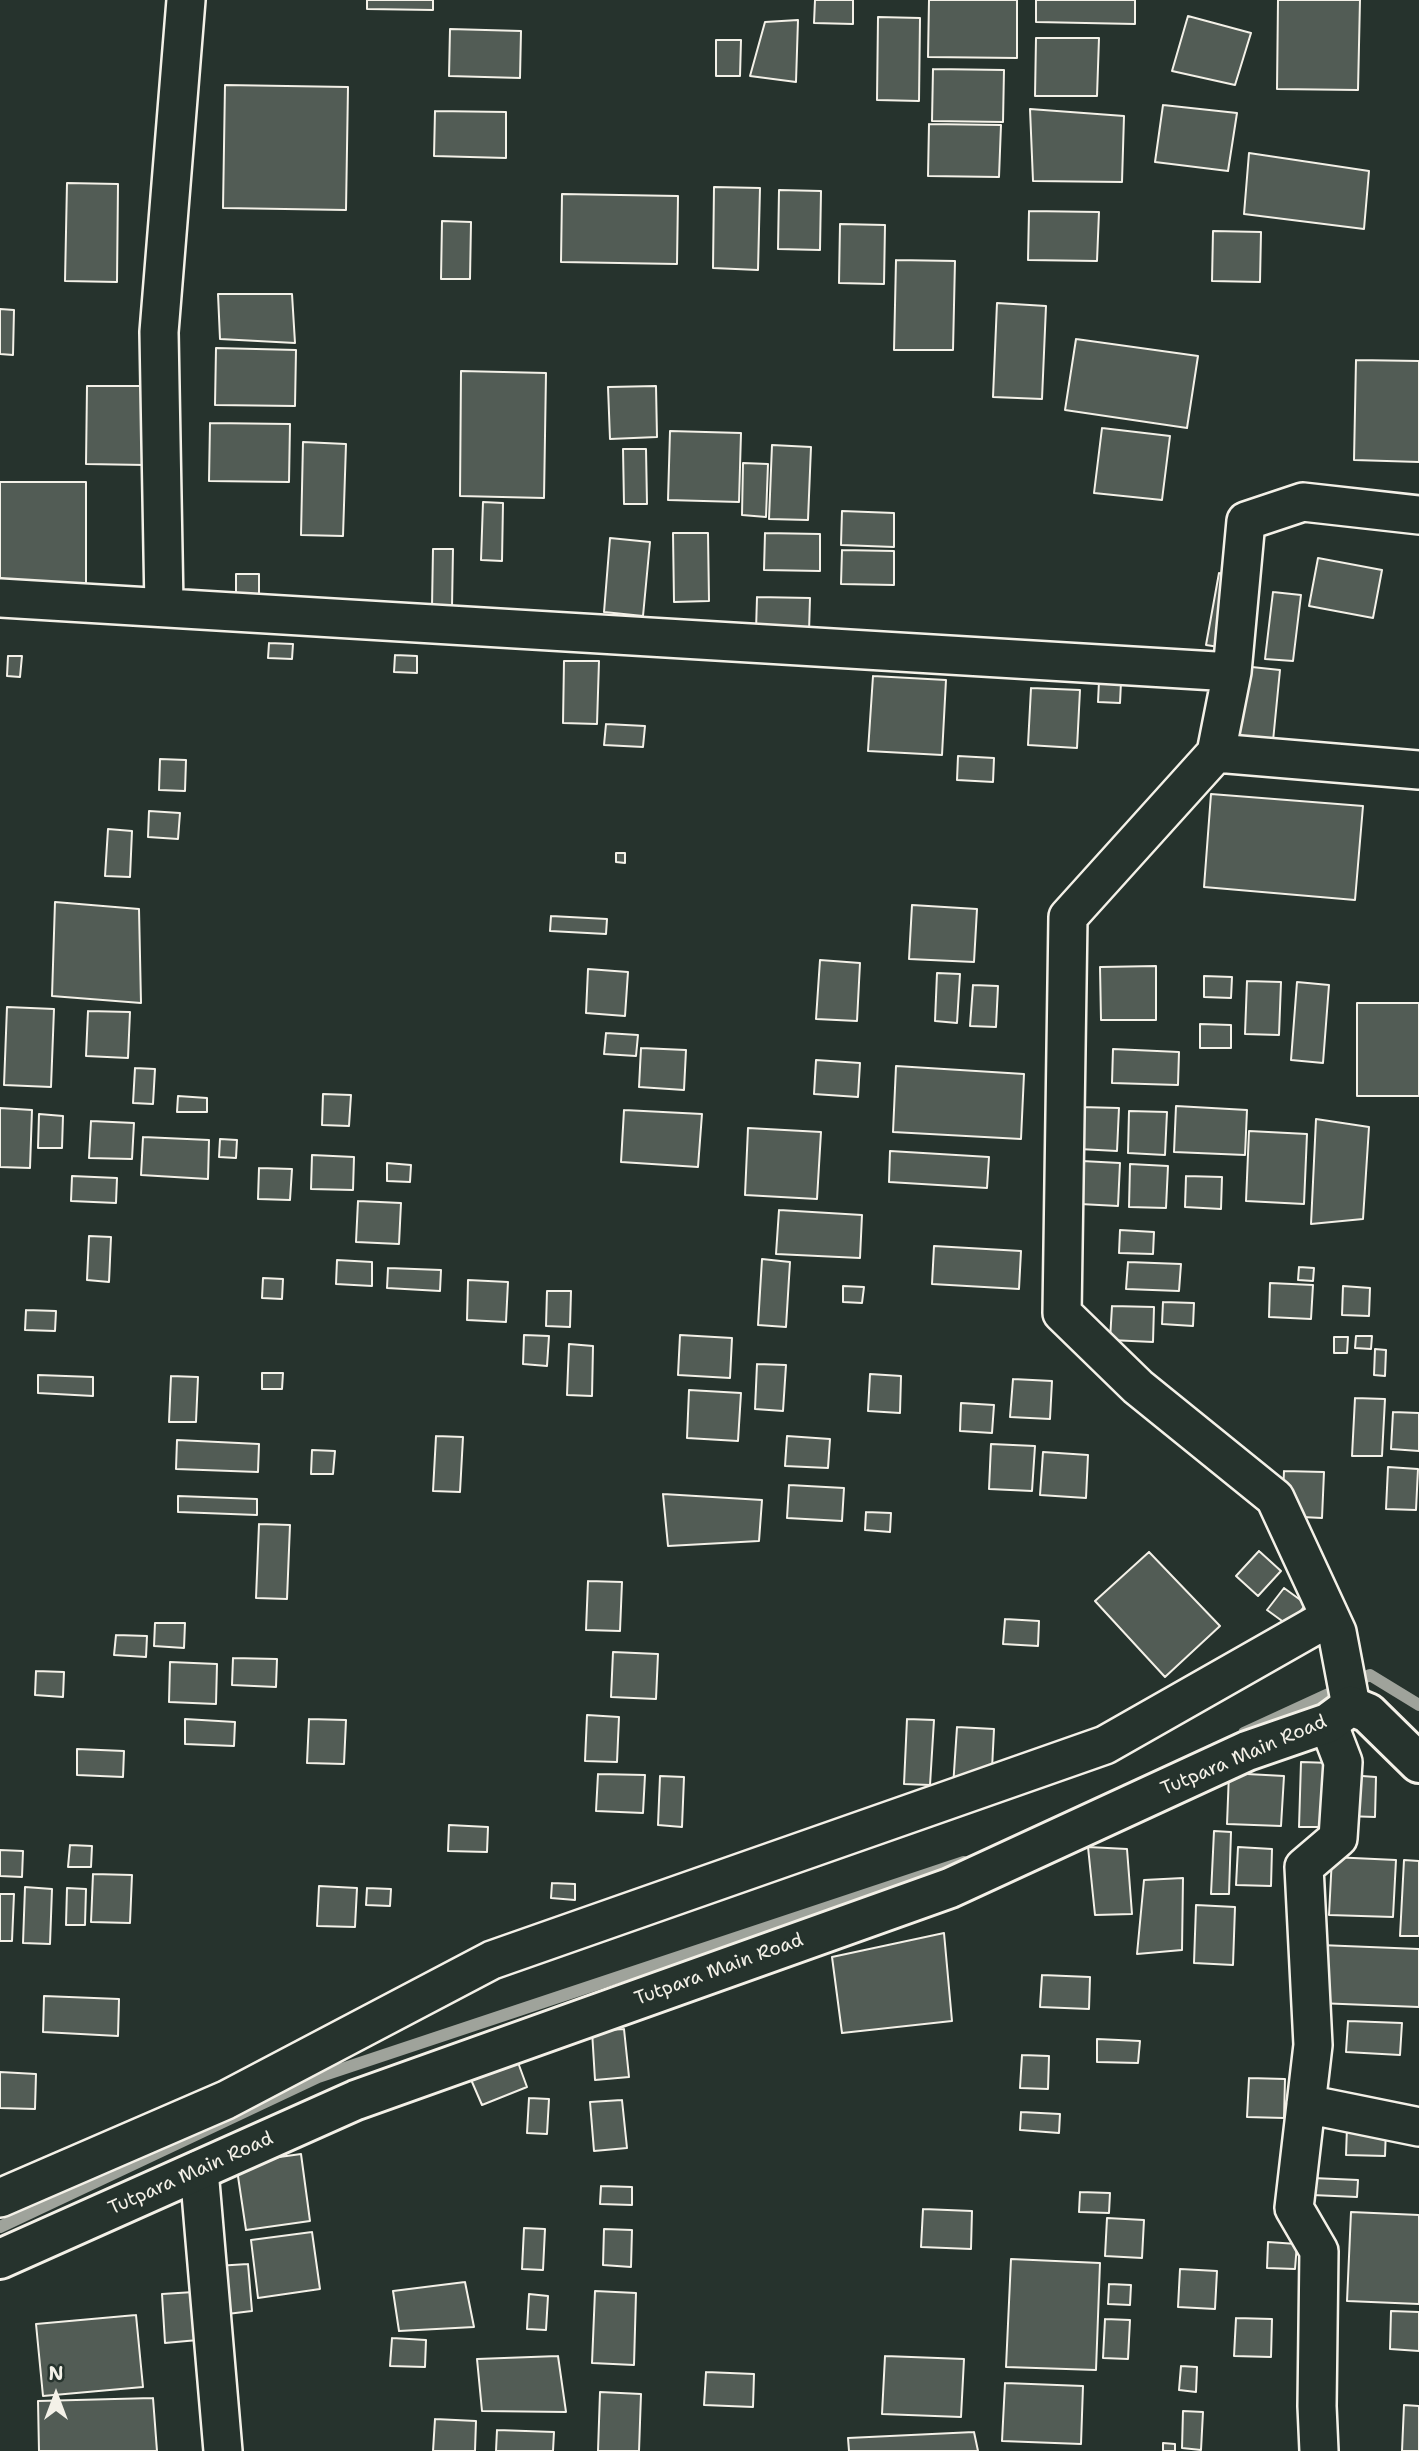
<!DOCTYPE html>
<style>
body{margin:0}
#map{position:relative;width:1419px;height:2451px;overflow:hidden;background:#26332d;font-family:"Shantell Sans",sans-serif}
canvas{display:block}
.north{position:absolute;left:21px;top:2360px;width:70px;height:70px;-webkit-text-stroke:5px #26332d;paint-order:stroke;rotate:0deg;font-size:19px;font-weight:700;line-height:28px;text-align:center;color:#f4f1e8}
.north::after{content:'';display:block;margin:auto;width:24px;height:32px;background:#f4f1e8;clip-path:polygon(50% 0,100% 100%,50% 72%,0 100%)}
</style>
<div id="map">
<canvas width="1419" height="2451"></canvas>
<div class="north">N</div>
</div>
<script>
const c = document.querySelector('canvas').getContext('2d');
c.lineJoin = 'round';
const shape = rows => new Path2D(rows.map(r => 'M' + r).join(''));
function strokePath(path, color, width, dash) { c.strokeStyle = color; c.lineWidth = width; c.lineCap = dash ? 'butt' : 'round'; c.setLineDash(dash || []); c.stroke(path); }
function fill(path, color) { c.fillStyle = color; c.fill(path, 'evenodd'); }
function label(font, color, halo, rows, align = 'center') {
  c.font = font + ' "Shantell Sans",sans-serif'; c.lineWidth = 5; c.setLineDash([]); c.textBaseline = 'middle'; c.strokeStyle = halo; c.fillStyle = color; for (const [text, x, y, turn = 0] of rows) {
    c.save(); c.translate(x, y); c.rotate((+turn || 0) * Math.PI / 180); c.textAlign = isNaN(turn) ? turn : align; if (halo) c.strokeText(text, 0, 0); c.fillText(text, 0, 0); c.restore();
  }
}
strokePath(shape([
 [1244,1733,1370,1675,1419,1705],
 [0,2227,318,2077,964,1862]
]), '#9fa39b', 12);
const building = shape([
 [367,0,433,0,433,10,367,9,367,0],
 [815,0,853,0,853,24,814,23,815,0],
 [929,0,1017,0,1017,58,928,57,929,0],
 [1036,0,1135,0,1135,24,1036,22,1036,0],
 [1278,0,1360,0,1358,90,1277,89,1278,0],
 [1188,16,1251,33,1235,85,1172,71,1188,16],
 [878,17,920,18,919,101,877,100,878,17],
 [798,20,796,82,750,76,765,22,798,20],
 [450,29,521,31,520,78,449,76,450,29],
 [1036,38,1099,38,1097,96,1035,96,1036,38],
 [716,40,741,40,740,76,716,76,716,40],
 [933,69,1004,70,1003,122,932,121,933,69],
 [225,85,348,87,346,210,223,208,225,85],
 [1163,105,1237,113,1228,171,1155,162,1163,105],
 [1030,109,1124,116,1122,182,1033,181,1030,109],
 [435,111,506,112,506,158,434,156,435,111],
 [929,124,1001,125,999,177,928,176,929,124],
 [1249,153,1369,171,1364,229,1244,214,1249,153],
 [67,183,118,184,117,282,65,281,67,183],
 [714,187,760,188,758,270,713,268,714,187],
 [779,190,821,191,820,250,778,249,779,190],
 [562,194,678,196,677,264,561,262,562,194],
 [1029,211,1099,212,1097,261,1028,260,1029,211],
 [442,221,471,222,470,279,441,279,442,221],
 [840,224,885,225,884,284,839,283,840,224],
 [1213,231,1261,232,1260,282,1212,281,1213,231],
 [896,260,955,261,953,350,894,350,896,260],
 [218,294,292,294,295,343,220,339,218,294],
 [997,303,1046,306,1042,399,993,397,997,303],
 [0,309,14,310,13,355,0,354,0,309],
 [1076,339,1198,356,1187,428,1065,410,1076,339],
 [216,348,296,350,295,406,215,405,216,348],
 [1356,360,1419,361,1419,462,1354,460,1356,360],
 [461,371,546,373,544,498,460,496,461,371],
 [87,386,146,386,145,465,86,464,87,386],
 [656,386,657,437,610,439,608,387,656,386],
 [210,423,290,424,289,482,209,481,210,423],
 [1102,428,1170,436,1162,500,1094,493,1102,428],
 [670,431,741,433,739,502,668,500,670,431],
 [303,442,346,444,343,536,301,535,303,442],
 [772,445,811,447,808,520,769,519,772,445],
 [623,449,646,449,647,504,624,504,623,449],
 [743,463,768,464,766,517,742,515,743,463],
 [0,482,86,482,86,589,0,589,0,482],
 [483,502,503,503,502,561,481,560,483,502],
 [842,511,894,513,894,547,841,545,842,511],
 [673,533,708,533,709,601,674,602,673,533],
 [765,533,820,534,820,571,764,570,765,533],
 [610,538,650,542,643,616,604,612,610,538],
 [433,549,453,549,452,607,432,607,433,549],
 [842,550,894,551,894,585,841,584,842,550],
 [1318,558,1382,570,1373,618,1309,606,1318,558],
 [1219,573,1256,579,1244,651,1206,645,1219,573],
 [236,574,259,574,259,604,236,604,236,574],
 [1273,592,1301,595,1293,661,1265,659,1273,592],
 [757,597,810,598,809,632,756,631,757,597],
 [269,643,293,644,292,659,268,658,269,643],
 [395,655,417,656,417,673,394,672,395,655],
 [8,656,22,656,20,677,7,676,8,656],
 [564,661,599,661,597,724,563,723,564,661],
 [1214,663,1280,670,1273,741,1207,735,1214,663],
 [873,676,946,680,942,755,868,751,873,676],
 [1099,681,1121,682,1120,703,1098,702,1099,681],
 [1031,688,1080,690,1077,748,1028,745,1031,688],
 [606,724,645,726,643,747,604,745,606,724],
 [958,756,994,758,993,782,957,780,958,756],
 [160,759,186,760,185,791,159,790,160,759],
 [1211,794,1363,806,1355,900,1204,887,1211,794],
 [149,811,180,813,178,839,148,837,149,811],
 [108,829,132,831,130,877,105,876,108,829],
 [616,853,625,853,625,863,616,862,616,853],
 [55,902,139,909,141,1003,52,996,55,902],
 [912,905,977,909,974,962,909,959,912,905],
 [551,916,607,919,606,934,550,931,551,916],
 [820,960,860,963,857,1021,816,1019,820,960],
 [1156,966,1156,1020,1101,1020,1100,967,1156,966],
 [588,969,628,972,625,1016,586,1013,588,969],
 [937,973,960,974,957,1023,935,1021,937,973],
 [1204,976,1232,977,1231,998,1204,997,1204,976],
 [1247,981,1281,982,1279,1035,1245,1034,1247,981],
 [1297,982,1329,985,1323,1063,1291,1060,1297,982],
 [973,985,998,986,996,1027,970,1026,973,985],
 [1357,1003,1419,1003,1419,1096,1357,1096,1357,1003],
 [7,1007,54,1009,51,1087,4,1085,7,1007],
 [88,1011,130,1012,128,1058,86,1056,88,1011],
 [1200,1024,1231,1025,1231,1048,1200,1048,1200,1024],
 [606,1033,638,1035,636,1056,604,1054,606,1033],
 [641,1048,686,1050,684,1090,639,1087,641,1048],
 [1113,1049,1179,1052,1178,1085,1112,1083,1113,1049],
 [816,1060,860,1063,858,1097,814,1094,816,1060],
 [896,1066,1024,1074,1021,1139,893,1132,896,1066],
 [135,1068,155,1069,153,1104,133,1103,135,1068],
 [323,1094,351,1095,349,1126,322,1125,323,1094],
 [178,1096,207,1098,207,1112,177,1112,178,1096],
 [1176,1106,1247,1110,1245,1155,1174,1152,1176,1106],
 [1081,1107,1119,1108,1117,1151,1079,1149,1081,1107],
 [0,1108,32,1110,30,1168,0,1167,0,1108],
 [624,1110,702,1114,698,1167,621,1162,624,1110],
 [1129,1111,1167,1112,1165,1155,1128,1153,1129,1111],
 [39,1114,63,1116,62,1148,38,1148,39,1114],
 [1316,1119,1369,1127,1363,1219,1311,1224,1316,1119],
 [91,1121,134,1123,132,1159,89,1158,91,1121],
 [748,1128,821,1132,817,1199,745,1195,748,1128],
 [1249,1131,1307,1134,1304,1204,1246,1201,1249,1131],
 [143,1137,209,1140,208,1179,141,1175,143,1137],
 [220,1139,237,1140,236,1158,219,1157,220,1139],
 [890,1151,989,1157,987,1188,889,1182,890,1151],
 [312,1155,354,1157,353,1190,311,1189,312,1155],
 [1082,1161,1120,1163,1118,1206,1080,1204,1082,1161],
 [387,1163,411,1165,410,1182,387,1181,387,1163],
 [1130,1164,1168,1166,1166,1208,1129,1207,1130,1164],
 [259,1168,292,1169,290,1200,258,1199,259,1168],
 [72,1176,117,1178,116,1203,71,1201,72,1176],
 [1186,1176,1222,1177,1221,1209,1185,1207,1186,1176],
 [358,1201,401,1203,399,1244,356,1242,358,1201],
 [779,1210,862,1215,860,1258,776,1254,779,1210],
 [1120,1230,1154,1232,1153,1254,1119,1253,1120,1230],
 [89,1236,111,1237,109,1282,87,1280,89,1236],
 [934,1246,1021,1251,1019,1289,932,1284,934,1246],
 [762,1259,790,1262,786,1327,758,1325,762,1259],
 [337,1260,372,1262,372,1286,336,1284,337,1260],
 [1128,1262,1181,1264,1179,1291,1126,1289,1128,1262],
 [1299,1267,1314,1268,1313,1281,1298,1280,1299,1267],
 [388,1268,441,1270,440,1291,387,1288,388,1268],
 [263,1278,283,1279,282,1299,262,1298,263,1278],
 [468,1280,508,1282,506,1322,467,1320,468,1280],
 [1270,1283,1313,1285,1311,1319,1269,1317,1270,1283],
 [843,1286,864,1287,862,1303,843,1302,843,1286],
 [1343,1286,1370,1288,1369,1316,1342,1315,1343,1286],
 [547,1291,571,1291,570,1327,546,1326,547,1291],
 [1163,1302,1194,1303,1193,1326,1162,1324,1163,1302],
 [1112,1306,1154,1307,1153,1342,1110,1340,1112,1306],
 [26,1310,56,1311,55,1331,25,1330,26,1310],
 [524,1335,549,1336,547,1366,523,1364,524,1335],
 [680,1335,732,1338,730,1378,678,1375,680,1335],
 [1356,1336,1372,1336,1371,1349,1355,1348,1356,1336],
 [1334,1337,1348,1337,1347,1353,1334,1353,1334,1337],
 [569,1344,593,1346,592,1396,567,1395,569,1344],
 [1375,1349,1386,1350,1385,1376,1374,1375,1375,1349],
 [757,1364,786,1365,783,1411,755,1409,757,1364],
 [262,1373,283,1373,282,1389,262,1389,262,1373],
 [870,1374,901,1376,900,1413,868,1411,870,1374],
 [38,1375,93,1377,93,1396,38,1393,38,1375],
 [171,1376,198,1377,196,1422,169,1422,171,1376],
 [1013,1379,1052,1381,1050,1419,1010,1417,1013,1379],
 [689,1390,741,1393,738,1441,687,1438,689,1390],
 [1355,1398,1385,1399,1382,1456,1352,1456,1355,1398],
 [961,1403,994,1405,992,1433,960,1431,961,1403],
 [1393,1412,1419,1413,1419,1451,1391,1449,1393,1412],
 [436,1436,463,1437,460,1492,433,1491,436,1436],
 [787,1436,830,1439,828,1468,785,1466,787,1436],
 [177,1440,259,1444,258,1472,176,1469,177,1440],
 [991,1444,1035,1446,1032,1491,989,1489,991,1444],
 [312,1450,335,1451,333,1474,311,1474,312,1450],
 [1043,1452,1088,1455,1086,1498,1040,1495,1043,1452],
 [1388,1467,1418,1469,1416,1510,1386,1509,1388,1467],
 [1284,1471,1324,1472,1322,1518,1282,1516,1284,1471],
 [789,1485,844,1488,842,1521,787,1518,789,1485],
 [663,1494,762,1500,759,1541,668,1546,663,1494],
 [178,1496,257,1499,257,1515,178,1512,178,1496],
 [866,1512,891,1513,890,1532,865,1530,866,1512],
 [259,1524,290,1525,287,1599,256,1598,259,1524],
 [1259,1551,1281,1571,1258,1596,1236,1576,1259,1551],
 [1149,1552,1220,1626,1165,1677,1095,1601,1149,1552],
 [588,1581,622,1582,620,1631,586,1630,588,1581],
 [1284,1588,1306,1604,1289,1626,1267,1610,1284,1588],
 [1005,1619,1039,1621,1038,1646,1003,1644,1005,1619],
 [155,1623,185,1623,184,1648,154,1646,155,1623],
 [116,1635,147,1636,146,1657,114,1655,116,1635],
 [613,1652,658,1654,656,1699,611,1697,613,1652],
 [233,1658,277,1659,276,1687,232,1685,233,1658],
 [170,1662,217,1664,216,1704,169,1702,170,1662],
 [36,1671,64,1672,63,1697,35,1695,36,1671],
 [587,1715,619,1717,617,1762,585,1761,587,1715],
 [185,1719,235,1722,234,1746,185,1744,185,1719],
 [309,1719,346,1720,344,1764,307,1763,309,1719],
 [907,1719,934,1720,930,1785,904,1784,907,1719],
 [957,1727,994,1729,991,1789,953,1787,957,1727],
 [77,1749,124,1751,123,1777,77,1775,77,1749],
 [1301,1762,1331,1763,1327,1827,1299,1827,1301,1762],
 [1229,1773,1284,1776,1281,1826,1227,1824,1229,1773],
 [598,1774,645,1775,643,1813,596,1811,598,1774],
 [1348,1775,1376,1777,1375,1817,1346,1816,1348,1775],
 [660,1776,684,1777,682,1827,658,1825,660,1776],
 [449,1825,488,1827,487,1852,448,1851,449,1825],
 [1214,1831,1231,1832,1229,1894,1211,1894,1214,1831],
 [70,1845,92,1846,91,1867,68,1867,70,1845],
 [1088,1847,1127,1849,1132,1914,1095,1915,1088,1847],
 [1238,1847,1272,1849,1271,1886,1236,1885,1238,1847],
 [0,1850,23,1851,22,1877,0,1876,0,1850],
 [1332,1857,1396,1860,1393,1917,1329,1915,1332,1857],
 [1404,1860,1419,1861,1419,1936,1400,1936,1404,1860],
 [93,1874,132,1875,130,1923,91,1922,93,1874],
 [1183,1878,1182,1950,1137,1954,1144,1880,1183,1878],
 [552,1883,575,1884,575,1900,551,1898,552,1883],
 [319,1886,357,1888,355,1927,317,1926,319,1886],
 [25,1887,52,1889,50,1944,23,1943,25,1887],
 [67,1888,86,1889,85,1925,66,1925,67,1888],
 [367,1888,391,1889,390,1906,366,1905,367,1888],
 [0,1894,14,1894,12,1941,0,1941,0,1894],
 [1196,1905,1235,1907,1233,1965,1194,1963,1196,1905],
 [944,1933,952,2021,842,2033,832,1957,944,1933],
 [1320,1945,1419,1949,1419,2007,1317,2003,1320,1945],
 [1042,1975,1090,1977,1089,2009,1040,2007,1042,1975],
 [44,1996,119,1999,118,2036,43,2032,44,1996],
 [1348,2021,1402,2023,1400,2055,1346,2052,1348,2021],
 [624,2029,629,2077,595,2080,592,2031,624,2029],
 [1097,2039,1140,2041,1138,2063,1097,2062,1097,2039],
 [1022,2055,1049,2056,1048,2089,1020,2088,1022,2055],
 [516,2057,527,2087,482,2105,469,2075,516,2057],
 [0,2072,36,2074,35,2109,0,2108,0,2072],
 [1249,2078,1285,2079,1284,2118,1247,2117,1249,2078],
 [529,2098,549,2099,547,2134,527,2133,529,2098],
 [622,2100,627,2148,594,2151,590,2102,622,2100],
 [1021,2112,1060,2114,1059,2133,1020,2130,1021,2112],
 [1347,2127,1386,2129,1385,2156,1346,2155,1347,2127],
 [301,2154,310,2221,246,2230,236,2163,301,2154],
 [1313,2178,1358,2180,1357,2197,1312,2195,1313,2178],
 [601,2186,632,2187,632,2205,600,2204,601,2186],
 [1080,2192,1110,2193,1109,2213,1079,2212,1080,2192],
 [923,2209,972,2211,971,2249,921,2247,923,2209],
 [1351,2212,1419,2215,1419,2304,1347,2301,1351,2212],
 [1107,2218,1144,2220,1142,2258,1105,2256,1107,2218],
 [524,2228,545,2229,543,2270,522,2269,524,2228],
 [604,2229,632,2230,631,2267,603,2265,604,2229],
 [312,2232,320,2289,258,2298,251,2240,312,2232],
 [1268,2242,1297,2244,1295,2269,1267,2268,1268,2242],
 [1011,2259,1100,2263,1096,2370,1006,2367,1011,2259],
 [248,2264,252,2311,219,2315,216,2266,248,2264],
 [1180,2269,1217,2271,1215,2309,1178,2307,1180,2269],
 [465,2282,474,2327,399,2331,393,2291,465,2282],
 [1109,2284,1131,2285,1130,2305,1108,2304,1109,2284],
 [595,2291,636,2293,634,2365,592,2363,595,2291],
 [194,2292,198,2340,165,2343,162,2294,194,2292],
 [529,2294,548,2296,546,2330,527,2329,529,2294],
 [1391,2311,1419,2312,1419,2351,1390,2349,1391,2311],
 [136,2315,143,2387,43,2396,36,2324,136,2315],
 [1236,2318,1272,2319,1271,2357,1234,2356,1236,2318],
 [1105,2319,1130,2320,1128,2359,1103,2358,1105,2319],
 [392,2338,426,2340,425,2367,390,2366,392,2338],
 [558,2356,566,2412,482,2411,477,2359,558,2356],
 [885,2356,964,2359,961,2417,882,2414,885,2356],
 [1181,2366,1197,2367,1196,2392,1179,2390,1181,2366],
 [706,2372,754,2374,753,2407,704,2405,706,2372],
 [1005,2383,1083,2386,1081,2444,1002,2441,1005,2383],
 [600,2392,641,2394,639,2451,598,2451,600,2392],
 [153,2398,157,2451,39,2451,38,2401,153,2398],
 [1404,2405,1419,2406,1419,2451,1402,2451,1404,2405],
 [1183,2411,1203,2412,1201,2450,1182,2448,1183,2411],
 [435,2419,476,2421,475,2451,433,2451,435,2419],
 [497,2430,554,2432,553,2451,496,2451,497,2430],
 [974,2432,978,2451,849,2451,848,2438,974,2432],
 [1163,2443,1175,2444,1175,2451,1163,2451,1163,2443]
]);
fill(building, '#525c55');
strokePath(building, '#f4f1e8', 2);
const street = shape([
 [0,598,1232,672],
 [164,607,159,332,186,0],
 [1216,753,1419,770],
 [1351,1706,1337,1632,1275,1498,1138,1387,1062,1313,1068,917,1216,753,1232,672,1246,521,1303,502,1419,515],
 [1306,2104,1419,2127],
 [199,2170,223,2451],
 [0,2198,226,2100,492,1960,1105,1745,1330,1617],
 [1319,2451,1317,2406,1319,2251,1294,2208,1313,2045,1304,1867,1338,1838,1343,1762,1328,1723]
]);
const secondary = shape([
 [0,2259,356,2100,950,1888,1247,1751,1328,1723,1351,1706,1368,1713,1419,1763]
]);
strokePath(street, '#f4f1e8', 42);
strokePath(secondary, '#f4f1e8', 44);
strokePath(street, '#26332d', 37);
strokePath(secondary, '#26332d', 38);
label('19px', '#f4f1e8', '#26332d', [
 ["Tutpara Main Road",1244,1756,-23],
 ["Tutpara Main Road",719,1970,-20],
 ["Tutpara Main Road",191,2174,-24]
]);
</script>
